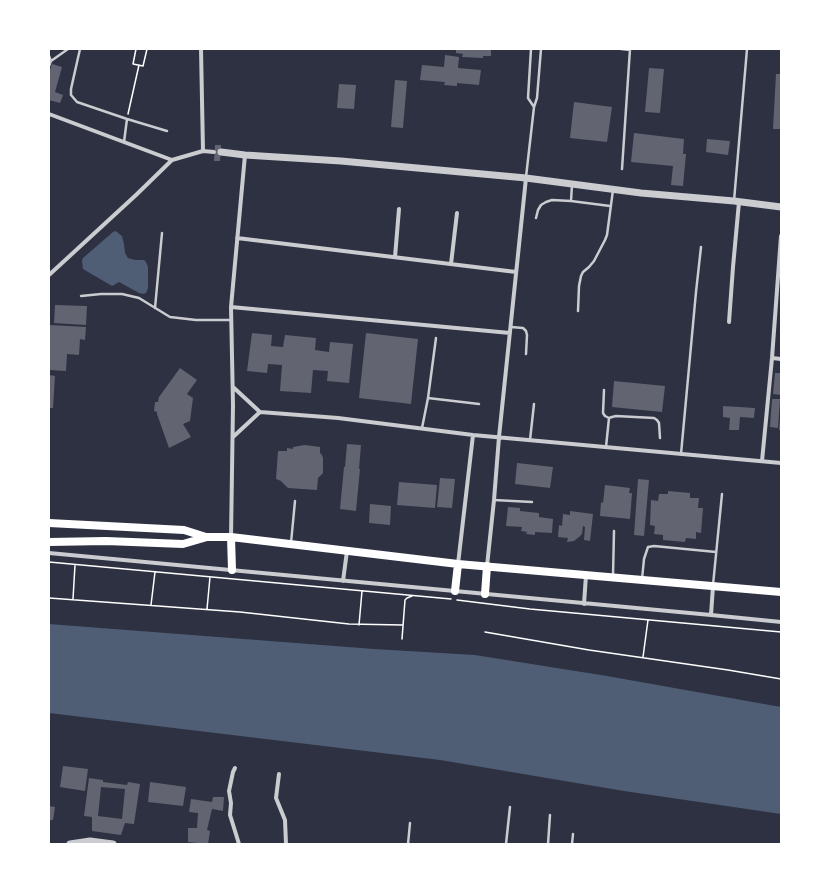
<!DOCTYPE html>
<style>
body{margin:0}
#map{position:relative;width:830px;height:893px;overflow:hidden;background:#2d3142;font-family:Cabin,sans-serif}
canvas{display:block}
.frame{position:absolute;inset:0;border:50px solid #fff;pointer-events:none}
</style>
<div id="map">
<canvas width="830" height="893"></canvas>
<div class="frame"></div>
</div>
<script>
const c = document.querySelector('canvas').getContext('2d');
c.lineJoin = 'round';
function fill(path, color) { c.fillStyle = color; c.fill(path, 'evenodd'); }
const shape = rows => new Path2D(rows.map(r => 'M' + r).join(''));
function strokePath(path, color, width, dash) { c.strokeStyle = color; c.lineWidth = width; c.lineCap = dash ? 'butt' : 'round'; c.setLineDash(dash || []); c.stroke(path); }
fill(shape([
 [115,231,117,232,122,236,124,244,125,253,128,258,135,260,144,260,146,262,148,267,148,288,146,293,143,294,139,293,119,282,112,286,83,269,82,261,83,258,113,232],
 [49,624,374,649,475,655,607,676,781,707,781,814,624,791,440,760,49,713]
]), '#4f5d75');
fill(shape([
 [456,49,491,49,491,56,483,56,483,58,462,57,463,54,456,53],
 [445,55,459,57,458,68,481,70,479,85,457,83,457,86,444,85,445,82,420,80,422,65,444,67],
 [52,64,62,67,55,92,63,95,60,103,49,100,49,73],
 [649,68,664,69,660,113,645,112],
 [776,74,781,74,781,129,773,129],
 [395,80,407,81,403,128,391,127],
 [339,84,356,85,354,109,337,108],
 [574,102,612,107,607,142,570,138],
 [634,133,684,139,683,154,686,154,683,186,671,185,673,166,631,162],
 [707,139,730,141,728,155,706,152],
 [215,145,221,145,220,161,214,161],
 [55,305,87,306,86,325,54,323],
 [49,325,86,327,85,340,80,339,79,355,67,354,66,371,49,370],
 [252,333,272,335,271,346,283,347,285,335,316,338,315,350,329,352,330,342,353,344,349,383,327,381,328,371,313,370,311,393,280,391,282,365,268,364,267,373,247,371],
 [366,333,418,339,411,404,359,398],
 [180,368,197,380,187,394,193,398,190,421,183,424,191,437,169,448,157,414,157,412,154,411,155,402,158,402,159,397],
 [775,373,781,373,781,395,773,394],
 [49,375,55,376,53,408,49,408],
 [614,381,665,386,662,412,612,407],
 [772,399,780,399,778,428,770,427],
 [723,406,755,408,754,418,740,417,739,430,729,430,730,418,723,417],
 [780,418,781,418,781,430,779,430],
 [347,444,361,445,359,469,360,469,356,511,340,509,344,467,345,467],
 [305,445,320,447,320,453,322,455,323,458,323,473,318,478,317,490,288,488,281,481,276,479,278,451,287,451,287,448,293,449,293,447],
 [517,463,553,467,550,488,515,484],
 [440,478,455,479,452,508,437,507],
 [638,479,649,480,644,536,634,535],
 [399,482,437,485,435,508,397,505],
 [605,485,630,488,629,493,632,493,630,519,600,516,601,502,603,503],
 [668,491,690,493,690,498,699,498,698,508,703,508,701,533,696,532,696,539,686,538,685,542,663,540,663,535,654,534,655,526,650,525,651,500,658,501,659,494,668,494],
 [370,504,391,506,390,525,369,523],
 [508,507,520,508,520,511,539,513,539,517,553,519,552,533,535,532,535,535,526,534,527,532,521,531,522,527,506,526],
 [570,511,593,514,590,541,584,540,585,527,583,526,582,534,579,537,574,541,567,542,568,538,558,537,559,525,562,526,563,514,570,515],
 [63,766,88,769,85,791,60,787],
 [89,778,103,780,103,782,127,785,128,782,140,784,134,824,125,823,121,835,92,831,92,817,84,816],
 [101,787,125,789,122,819,98,816],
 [150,782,186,787,183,806,148,802],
 [213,797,224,797,223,811,212,809,207,830,210,831,208,844,188,842,188,828,197,828,198,813,189,812,191,799,212,802],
 [49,806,55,807,53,820,49,820]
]), '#626471');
strokePath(shape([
 [136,49,133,64,143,66,147,49],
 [128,114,139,65],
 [49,562,451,599],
 [49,598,240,612,349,624,403,625],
 [73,599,75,565],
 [457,600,530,609,781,632],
 [151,605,155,572],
 [207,609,210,577],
 [359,625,362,591],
 [485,632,589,650,728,670,781,679],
 [402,639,405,600,407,598,412,596],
 [643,657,648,620]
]), '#fff', 1.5);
strokePath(shape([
 [80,49,71,89,71,95,77,102,127,119,167,131],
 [531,49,528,98,534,107],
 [621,49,630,50],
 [49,56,51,61],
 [49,66,51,61,68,49],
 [124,142,127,119],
 [622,169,630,49],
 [526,177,534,107,537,98,541,49],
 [572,185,571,201,610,206],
 [734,201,747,49],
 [536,218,538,210,541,205,546,202,552,200,571,201],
 [81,296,101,294,122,294,139,298,170,317,196,320,231,320],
 [155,308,162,233],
 [578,311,579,286,581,276,583,272,589,267,594,261,605,240,607,235,613,190],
 [511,327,523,328,526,331,527,335,526,354],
 [604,390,603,413,605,416,609,418],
 [428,398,479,404],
 [422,428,428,398,436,338],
 [530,440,534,404],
 [606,447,609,418,612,417,616,416,654,418,657,420,659,423,660,438],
 [681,454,696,292,701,247],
 [494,500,532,502],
 [291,543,295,501],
 [613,576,614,531],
 [642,579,644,559,648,547,654,546,716,552],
 [713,585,722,494],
 [408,844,410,823],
 [506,844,510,807],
 [548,844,550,815],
 [572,844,573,834]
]), '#caccd0', 2.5);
strokePath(shape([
 [201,49,203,151],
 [49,114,172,160,203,151,214,152],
 [237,238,516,272],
 [395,257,399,209],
 [451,264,457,213],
 [49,275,136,195,172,160],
 [231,307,510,333],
 [729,322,733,267,739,202],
 [772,358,781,359],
 [233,387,260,412,338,418,473,435,781,463],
 [233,437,260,412],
 [762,461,772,358,781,236],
 [231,537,233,405,231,307,245,155],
 [49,553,711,615,781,622],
 [458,564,473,435],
 [487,566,494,500,499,437,526,178],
 [343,581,347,551],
 [584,604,586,575],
 [711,615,713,586],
 [235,768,233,772,229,791,231,803,230,815,235,831,239,844],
 [279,774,276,798,285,820,286,844]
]), '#caccd0', 4);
strokePath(shape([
 [221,152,245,155,341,161,526,178,641,193,734,201,781,207],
 [70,844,90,841,113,844]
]), '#caccd0', 7);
strokePath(shape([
 [49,523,184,530,206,537],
 [231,537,232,570],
 [49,542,106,541,183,544,207,537,231,537,458,564,781,592],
 [455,591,458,564],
 [485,594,487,566]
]), '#fff', 8);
</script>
